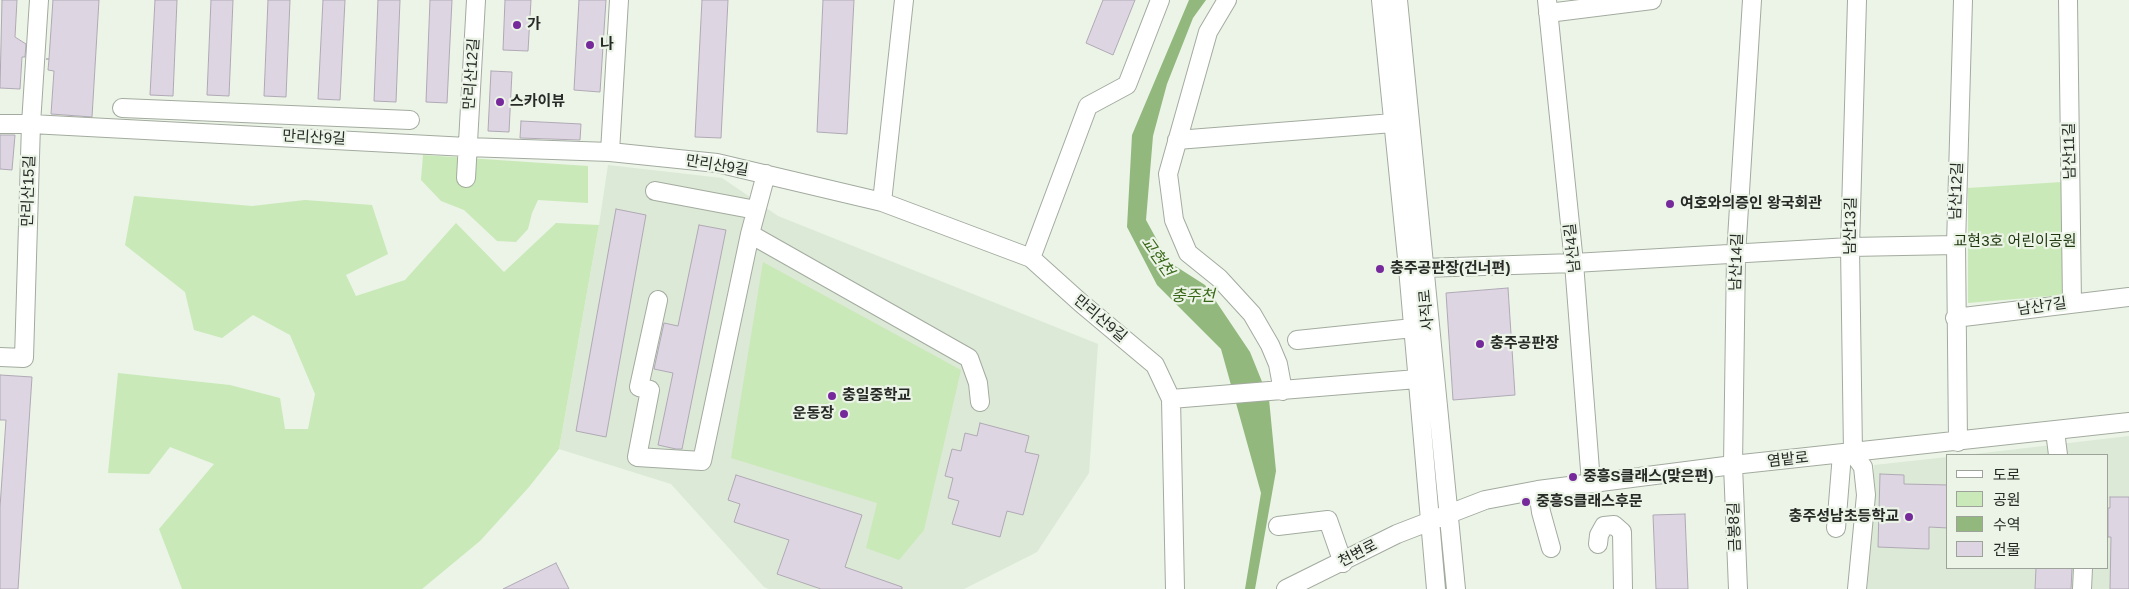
<!DOCTYPE html>
<meta charset="utf-8">
<style>
body{margin:0}
#map{position:relative;width:2129px;height:589px;overflow:hidden;background:#ebf4e7;font-family:Helvetica,"Noto Sans KR",sans-serif}
canvas{display:block}
.legend{position:absolute;left:1946px;top:454px;width:162px;height:115px;box-sizing:border-box;background:#ebf4e7;border:1px solid #9da39a;margin:0;padding:6px 9px;list-style:none;font-size:15px;color:#272a26}
.legend li{display:flex;align-items:center;gap:10px;height:25px}
.legend b{width:25px;border:1px solid #9da39a}
</style>
<div id="map">
<canvas width="2129" height="589"></canvas>
<ul class="legend">
<li><b style="height:6px;background:#fff"></b>도로</li>
<li><b style="height:14px;background:#c9e9b8"></b>공원</li>
<li><b style="height:14px;background:#92b87e"></b>수역</li>
<li><b style="height:14px;background:#ddd6e2"></b>건물</li>
</ul>
</div>
<script>
const c = document.querySelector('canvas').getContext('2d');
c.lineJoin = 'round';
function fill(path, color) { c.fillStyle = color; c.fill(path, 'evenodd'); }
const shape = rows => new Path2D(rows.map(r => 'M' + r).join(''));
function strokePath(path, color, width, dash) { c.strokeStyle = color; c.lineWidth = width; c.lineCap = dash ? 'butt' : 'round'; c.setLineDash(dash || []); c.stroke(path); }
function label(font, color, halo, rows, align = 'center') {
  c.font = font + ' Helvetica,"Noto Sans KR",sans-serif'; c.lineWidth = 4.5; c.setLineDash([]); c.textBaseline = 'middle'; c.strokeStyle = halo; c.fillStyle = color; for (const [text, x, y, turn = 0] of rows) {
    c.save(); c.translate(x, y); c.rotate((+turn || 0) * Math.PI / 180); c.textAlign = isNaN(turn) ? turn : align; if (halo) c.strokeText(text, 0, 0); c.fillText(text, 0, 0); c.restore();
  }
}
fill(shape([
 [608,165,722,178,778,216,1098,344,1089,473,1037,552,964,589,769,589,764,587,671,484,559,449,599,225],
 [2129,436,2129,589,1867,589,1874,465,1948,457,1948,568,2108,568,2108,455,1966,455]
]), '#dce9d6');
fill(shape([
 [423,155,588,166,588,203,538,200,532,213,528,229,516,242,497,241,464,210,441,201,421,180],
 [2062,182,2063,295,1968,303,1968,188],
 [134,196,252,206,305,200,372,205,388,254,346,275,356,296,405,280,456,223,504,272,556,223,599,225,559,449,529,487,480,541,422,589,182,589,159,529,214,464,170,447,149,474,108,473,118,373,230,385,280,398,285,429,308,429,315,394,290,335,253,315,222,338,194,330,185,292,125,245],
 [763,262,961,370,924,530,899,560,866,548,877,503,731,458]
]), '#c9e9b8');
fill(shape([
 [1189,0,1206,0,1193,18,1167,84,1153,136,1146,220,1169,262,1205,285,1250,352,1269,399,1276,471,1255,589,1245,589,1261,493,1221,349,1157,285,1127,227,1132,135]
]), '#92b87e');
const building = shape([
 [2,0,17,0,15,37,26,44,25,57,22,57,20,89,0,88,2,0],
 [53,0,99,0,92,117,51,114,54,71,48,70,49,59,46,59,49,59,53,0],
 [155,0,177,0,173,96,150,95,155,0],
 [211,0,233,0,229,96,207,95,211,0],
 [268,0,290,0,286,97,264,96,268,0],
 [323,0,345,0,340,100,318,99,323,0],
 [378,0,400,0,396,102,374,101,378,0],
 [430,0,452,0,447,103,426,102,430,0],
 [505,0,531,0,528,51,503,50,505,0],
 [579,0,606,0,600,92,574,90,579,0],
 [702,0,728,0,721,138,695,137,702,0],
 [823,0,854,0,847,134,817,132,823,0],
 [1103,0,1135,0,1113,55,1086,43,1103,0],
 [491,71,512,72,509,132,488,131,491,71],
 [521,121,581,124,580,140,520,138,521,121],
 [0,135,15,135,12,170,0,169,0,135],
 [616,209,646,215,606,437,576,431,616,209],
 [699,225,726,230,682,449,676,449,658,445,673,373,654,369,664,323,678,326,699,225],
 [1508,288,1515,395,1453,400,1446,293,1508,288],
 [0,375,32,377,18,589,0,589,0,507,6,420,0,420,0,375],
 [980,423,1029,436,1025,452,1039,455,1023,515,1007,511,1000,537,952,524,959,501,948,498,953,478,945,476,952,449,961,451,965,433,977,436,980,423],
 [1880,474,1904,475,1904,484,1948,485,1948,528,1929,527,1929,549,1878,547,1880,474],
 [736,475,862,515,845,567,902,587,902,589,821,589,777,574,789,540,734,522,740,504,728,500,736,475],
 [2110,497,2129,497,2129,589,2110,589,2111,537,2108,537,2108,508,2110,508,2110,497],
 [1685,514,1688,589,1656,589,1653,515,1685,514],
 [556,563,569,589,503,589,556,563],
 [2036,568,2072,568,2071,589,2035,589,2036,568]
]);
fill(building, '#ddd6e2');
strokePath(building, '#b0a9b5', 1);
const minor = shape([
 [1227,0,1208,32,1168,174,1174,220,1188,253,1219,278,1252,314,1270,345,1278,364,1283,391],
 [1381,0,1408,268,1436,589],
 [1398,0,1456,589],
 [1547,0,1574,263,1591,483],
 [1857,0,1850,247,1853,453,1863,467,1866,495,1857,589],
 [2068,0,2072,303],
 [1548,13,1652,0],
 [122,108,410,120],
 [0,124,31,124,467,147,610,152,717,163,882,202,1031,258,1081,303,1155,365,1171,399,1175,589],
 [1177,140,1393,123],
 [610,152,619,0],
 [766,174,750,234,969,358,978,383,980,402],
 [466,178,476,0],
 [655,191,756,210],
 [882,202,904,0],
 [1031,258,1088,106,1127,85,1160,0],
 [1423,268,1574,263,1850,247,1956,245],
 [658,300,639,387,650,390,637,457,702,461,750,234],
 [1955,318,2129,297],
 [1297,340,1413,328],
 [0,357,24,358,31,124,39,0],
 [1171,399,1417,379],
 [2055,431,2058,455],
 [1958,442,1956,245,1963,0],
 [1538,490,1541,512,1551,548],
 [1278,526,1328,520,1343,563],
 [1836,528,1842,454],
 [1598,544,1599,535,1604,526,1614,525,1622,532,1623,589],
 [1286,589,1397,534,1485,500,1538,490,1733,465,2129,422],
 [1738,589,1733,465,1736,255,1752,0],
 [2082,589,2083,568]
]);
strokePath(minor, '#a3ab9f', 20);
strokePath(minor, '#fff', 18);
for (const [x, y, r, color] of [
 [517,25,5,"#76299b"],
 [590,45,5,"#76299b"],
 [500,102,5,"#76299b"],
 [1670,204,5,"#76299b"],
 [1380,269,5,"#76299b"],
 [1480,344,5,"#76299b"],
 [832,396,5,"#76299b"],
 [844,414,5,"#76299b"],
 [1573,477,5,"#76299b"],
 [1526,502,5,"#76299b"],
 [1909,517,5,"#76299b"]
]) { const dot = new Path2D(); dot.arc(x, y, r, 0, 2 * Math.PI); c.fillStyle = color; c.fill(dot); strokePath(dot, '#ebf4e7', 2); }
label('bold 15px', '#272a26', '#ebf4e7', [
 ["가",527,25],
 ["나",600,45],
 ["스카이뷰",510,102],
 ["여호와의증인 왕국회관",1680,204],
 ["충주공판장(건너편)",1390,269],
 ["충주공판장",1490,344],
 ["충일중학교",842,396],
 ["운동장",834,414,"right"],
 ["중흥S클래스(맞은편)",1583,477],
 ["중흥S클래스후문",1536,502],
 ["충주성남초등학교",1899,517,"right"]
], 'left');
label('15px', '#272a26', '#ebf4e7', [
 ["만리산12길",472,74,-86],
 ["만리산9길",314,138,3],
 ["남산11길",2070,151,-91],
 ["만리산9길",717,166,9],
 ["만리산15길",29,191,-88],
 ["남산12길",1957,191,-88],
 ["남산13길",1851,226,-89],
 ["남산4길",1573,248,-96],
 ["남산14길",1737,262,-88],
 ["남산7길",2042,307,-8],
 ["사직로",1427,310,-95],
 ["만리산9길",1100,319,40],
 ["염밭로",1788,460,-6],
 ["금봉8길",1735,527,-92],
 ["천변로",1358,554,-27]
]);
label('15px', '#1e370e', '#ebf4e7', [
 ["교현3호 어린이공원",2015,242]
]);
label('italic 16px', '#376615', '#ebf4e7', [
 ["교현천",1157,257,55],
 ["충주천",1193,297]
]);
</script>
